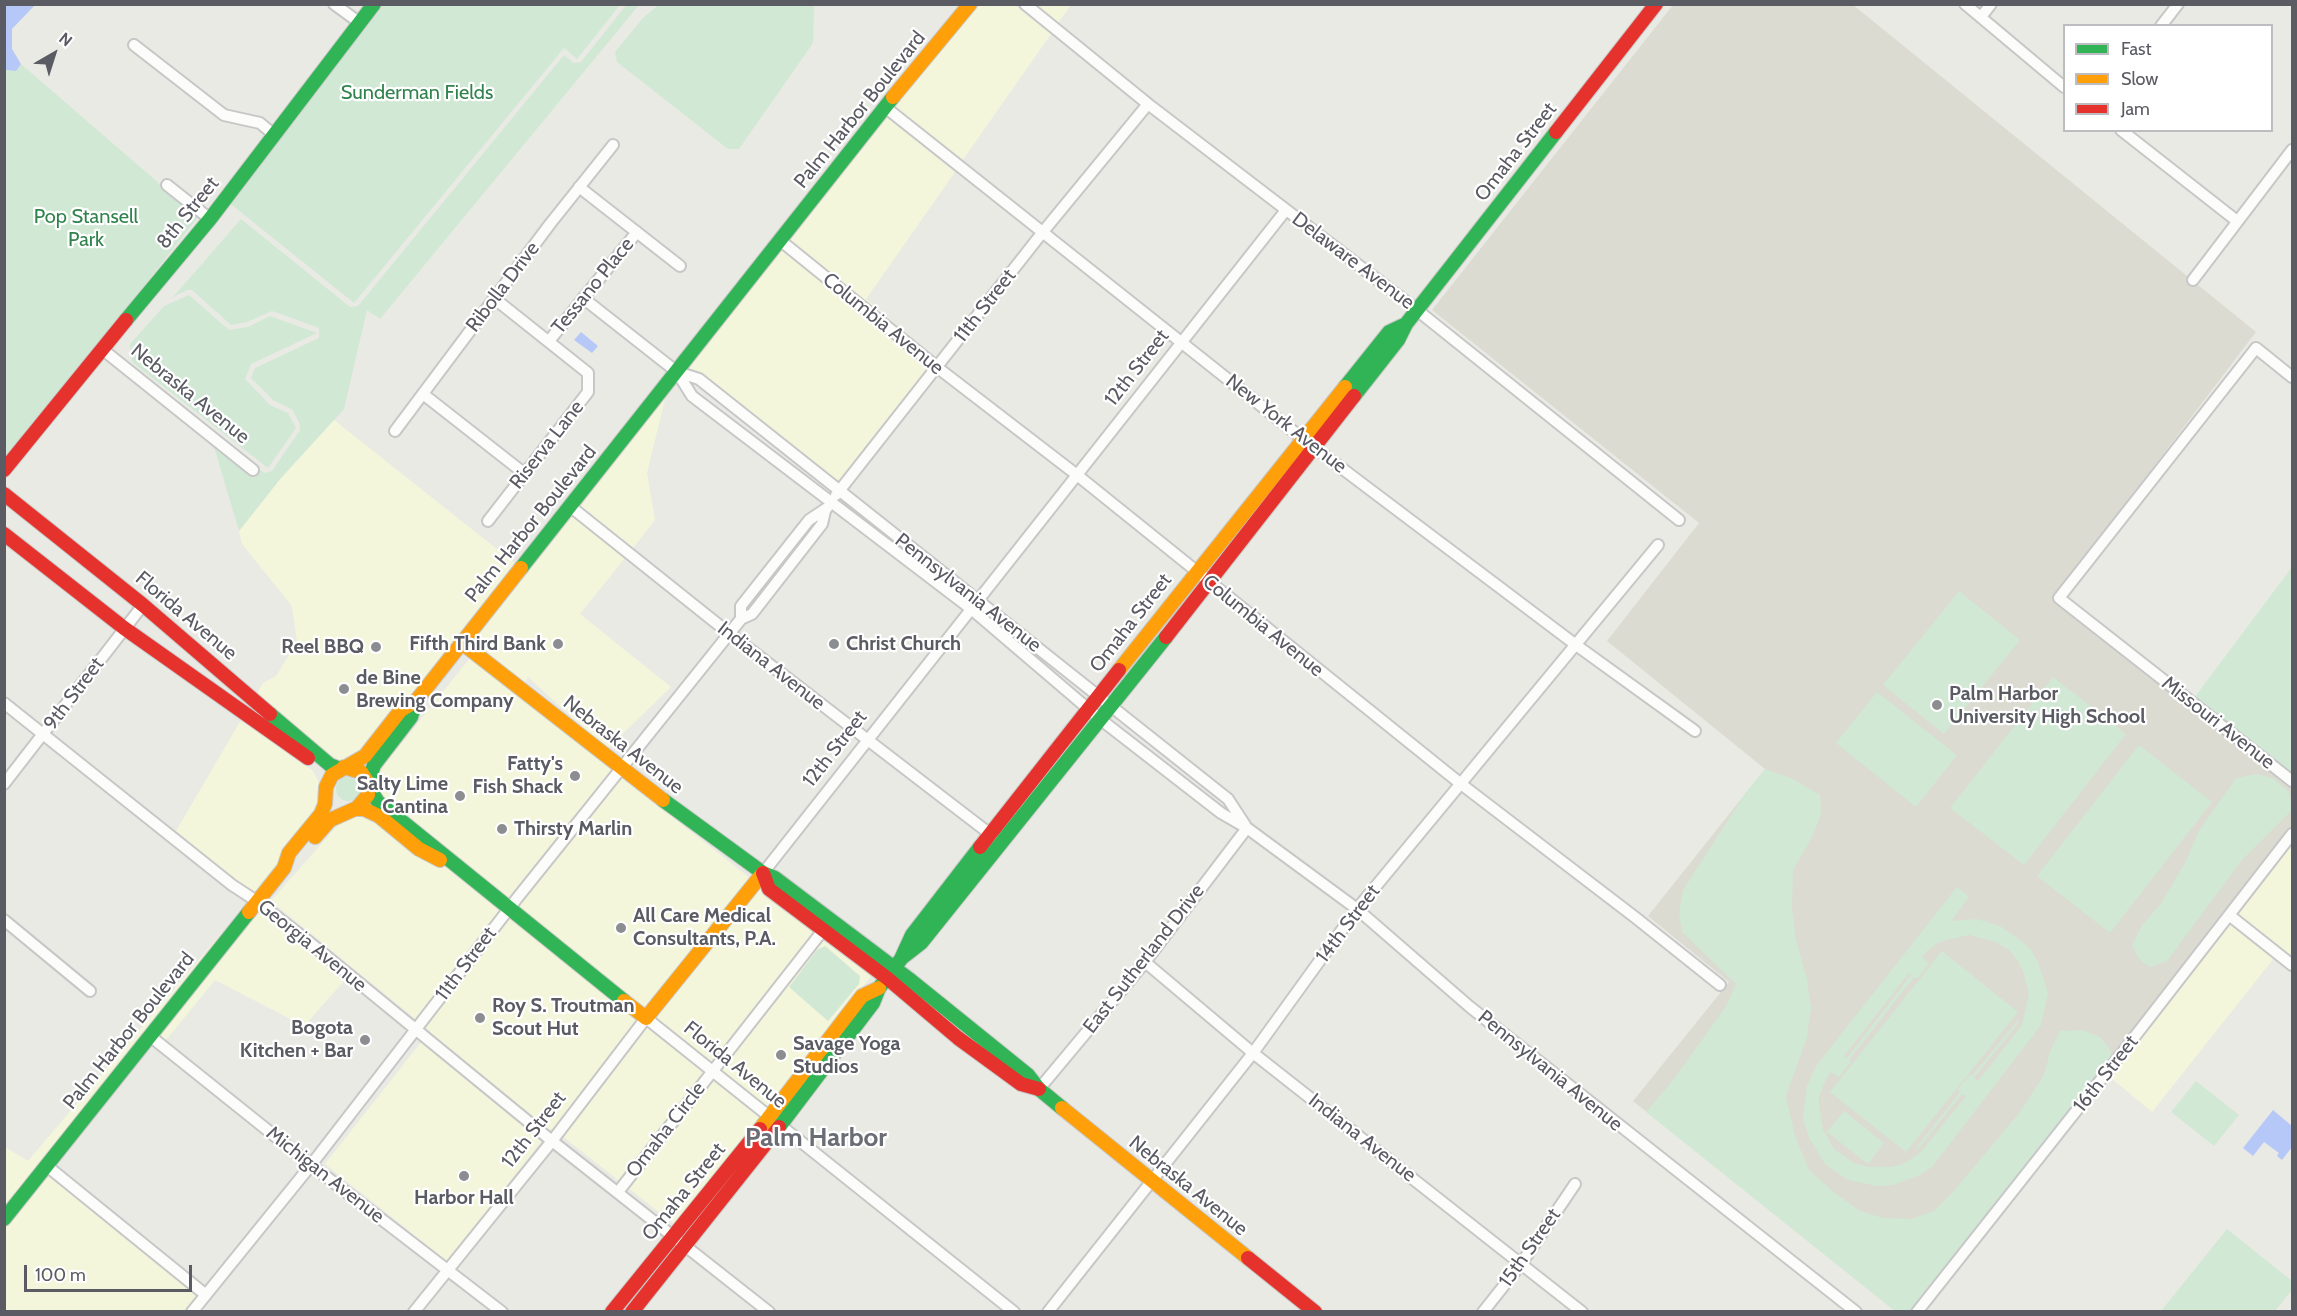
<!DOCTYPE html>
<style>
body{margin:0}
#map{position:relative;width:2297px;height:1316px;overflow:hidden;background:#eaeae4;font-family:Cabin,sans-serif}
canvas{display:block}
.frame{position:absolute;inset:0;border:6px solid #5a5b63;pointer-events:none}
.legend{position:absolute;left:2063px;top:24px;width:210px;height:108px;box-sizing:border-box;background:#fff;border:2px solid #bdbdc1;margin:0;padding:8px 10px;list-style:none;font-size:18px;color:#5a5b63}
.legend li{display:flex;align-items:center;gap:12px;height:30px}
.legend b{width:30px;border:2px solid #bdbdc1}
.north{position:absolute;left:24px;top:24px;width:60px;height:60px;-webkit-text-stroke:4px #fff;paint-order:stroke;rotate:39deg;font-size:16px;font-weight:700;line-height:24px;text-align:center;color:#5a5b63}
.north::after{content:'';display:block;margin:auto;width:21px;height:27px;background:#5a5b63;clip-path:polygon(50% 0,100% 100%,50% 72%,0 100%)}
.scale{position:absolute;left:24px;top:1265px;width:168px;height:27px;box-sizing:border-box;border:3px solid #5a5b63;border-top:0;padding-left:8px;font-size:18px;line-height:21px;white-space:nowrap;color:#5a5b63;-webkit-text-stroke:4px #fff;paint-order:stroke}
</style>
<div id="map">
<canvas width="2297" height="1316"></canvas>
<div class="frame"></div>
<ul class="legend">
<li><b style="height:8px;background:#30b455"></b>Fast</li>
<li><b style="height:8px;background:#ff9f0a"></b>Slow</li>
<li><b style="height:8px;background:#e5322d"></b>Jam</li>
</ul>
<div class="north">N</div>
<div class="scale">100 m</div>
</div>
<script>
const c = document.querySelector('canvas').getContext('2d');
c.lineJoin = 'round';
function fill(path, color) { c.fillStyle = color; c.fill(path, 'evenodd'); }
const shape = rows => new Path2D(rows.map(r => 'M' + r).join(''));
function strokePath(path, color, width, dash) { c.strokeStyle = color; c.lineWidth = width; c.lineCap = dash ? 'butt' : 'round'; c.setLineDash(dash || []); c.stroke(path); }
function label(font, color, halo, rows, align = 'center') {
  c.font = font + ' Cabin,sans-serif'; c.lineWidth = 4.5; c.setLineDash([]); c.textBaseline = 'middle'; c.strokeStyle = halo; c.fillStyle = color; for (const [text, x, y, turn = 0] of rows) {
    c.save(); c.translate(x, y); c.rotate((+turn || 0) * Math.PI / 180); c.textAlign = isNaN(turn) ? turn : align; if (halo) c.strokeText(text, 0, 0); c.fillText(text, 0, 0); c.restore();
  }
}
fill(shape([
 [977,5,1015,5,1051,34,962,161,893,106],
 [1036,5,1071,5,1058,23],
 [885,116,955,172,866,299,937,360,789,239],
 [781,249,929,370,839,483,703,374,687,369],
 [666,395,647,473,655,520,633,548,579,505],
 [334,420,517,565,414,694,361,751,343,761,338,761,257,693,263,683,276,676,297,642,292,606,242,544,239,531,281,478],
 [571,516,625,558,580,614,671,687,607,749,528,677,524,684,470,642],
 [471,657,872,975,674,1224,552,1128,447,1261,325,1164,430,1031,271,901,344,818,377,791,375,776],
 [241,720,312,770,318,780,320,793,316,811,257,893,236,880,176,831],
 [2292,843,2292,956,2238,914],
 [247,903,5,1210,5,1147,28,1161],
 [258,910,345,980,304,1026,215,980,166,1040,159,1034],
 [2230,924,2274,958,2152,1112,2110,1077],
 [47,1175,197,1296,184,1311,5,1312,5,1228]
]), '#f4f6db');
fill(shape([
 [1852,4,2256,332,2053,599,2292,786,2292,828,1911,1311,1895,1311,1633,1101,1729,982,1648,916,1765,769,1607,641,1699,523,1432,310,1673,5]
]), '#dbdbd2');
fill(shape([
 [627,4,639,5,380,319,367,310,344,409,281,478,239,531,214,447,253,478,261,470,264,473,272,471,300,430,300,425,293,410,273,400,251,378,255,368,319,338,319,328,272,311,247,322,231,325,192,290,187,290,173,297,241,219,350,307,358,306,564,55,574,63,581,62],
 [378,5,620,5,577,59,564,48,354,303,227,201],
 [658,5,814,5,813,43,739,149,728,149,617,62,615,52,643,18],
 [21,64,198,217,5,463,4,70,16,71],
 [189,295,229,330,248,327,270,316,317,333,251,364,245,379,270,405,288,413,296,428,268,468,132,362,130,344,164,306],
 [2292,567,2292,781,2191,702],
 [1959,591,2020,640,1944,734,1883,685],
 [2053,677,2126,734,2024,865,1950,808],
 [1877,692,1957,755,1916,807,1836,743],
 [2139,745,2212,802,2110,933,2037,876],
 [1765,769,1793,779,1820,795,1821,814,1813,835,1793,870,1792,908,1796,940,1807,979,1811,1008,1807,1037,1786,1096,1795,1136,1809,1170,1835,1193,1860,1211,1883,1218,1911,1219,1934,1211,1953,1192,2020,1112,2044,1075,2050,1052,2060,1031,2082,1030,2100,1037,2110,1049,2111,1057,1911,1311,1895,1311,1646,1112,1673,1080,1725,1008,1736,984,1682,932,1679,914,1683,890,1746,792],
 [2258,774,2274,779,2289,792,2292,810,2242,860,2167,961,2150,967,2139,959,2132,945,2141,927,2162,902,2185,863,2199,831,2236,778],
 '336 789a12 12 0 1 1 24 0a12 12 0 1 1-24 0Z',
 [1957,887,1969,897,1951,921,1977,919,2000,926,2020,940,2031,950,2038,962,2048,993,2041,1025,1932,1167,1920,1175,1893,1185,1877,1186,1848,1180,1826,1165,1809,1138,1803,1118,1807,1086,1816,1066],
 [1969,935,1996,942,2010,951,2018,961,2023,971,2029,994,2022,1025,1978,1081,1974,1078,2019,1022,2017,1021,1972,1076,1969,1075,1958,1089,1960,1092,1916,1148,1918,1149,1962,1094,1966,1096,1920,1153,1903,1164,1891,1167,1868,1167,1854,1163,1835,1150,1823,1130,1819,1104,1819,1097,1826,1079,1831,1072,1839,1077,1851,1062,1849,1060,1914,977,1917,979,1929,963,1922,957,1926,952,1936,944,1946,940],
 [1909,973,1911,975,1847,1058,1844,1056],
 [825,946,860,976,859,984,828,1021,789,987,817,950],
 [1942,951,2018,1012,1906,1152,1830,1092],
 [2196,1081,2239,1115,2214,1146,2171,1112],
 [1844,1111,1884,1143,1868,1164,1827,1132],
 [2227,1229,2292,1281,2292,1290,2275,1311,2161,1311]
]), '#d1e8d5');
fill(shape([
 [4,5,35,5,12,29,12,49,21,64,16,71,5,70],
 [581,332,598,346,592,353,574,340],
 [2273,1110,2292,1126,2292,1147,2282,1160,2277,1156,2279,1153,2264,1142,2253,1156,2243,1148]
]), '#b6c8f7');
const street = shape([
 [334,4,360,23],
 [1025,4,1148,104,1417,310,1679,520],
 [1965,4,2064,87],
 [1981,17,1991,4],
 [2161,26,2178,4],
 [134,45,224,115,260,123,273,134],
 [885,107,1303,439,1576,645,1695,731],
 [2121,130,2237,221],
 [167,185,210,219],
 [579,187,680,266],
 [781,241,938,368,1077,475,1461,784,1636,918,1720,985],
 [2193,280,2292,150],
 [583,298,677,372,699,379,1228,799,1245,825],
 [549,341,637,232],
 [102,349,253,470],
 [677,372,692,396,970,608,1100,719,1221,813,1247,828,1357,909,1470,1007,1856,1312],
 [2292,377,2256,348,2059,598,2292,781],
 [423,394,525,474],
 [395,431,550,224,613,145],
 [836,495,1042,233,1148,104],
 [571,507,730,634,994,837],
 [488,521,588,392,588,373,495,299],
 [741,619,741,606,809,520,827,508],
 [4,703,232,885,258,902,309,942,552,1141,769,1312],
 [4,784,143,605],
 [763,873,1286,210],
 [2229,915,2292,965],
 [4,920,90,991],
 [1145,962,1253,1053,1582,1312],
 [150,1036,311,1165,502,1312],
 [1039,1089,1145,962,1247,828],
 [47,1166,206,1295],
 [618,1192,824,929],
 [192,1312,311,1165,518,897,741,619,752,614,822,524,825,511],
 [414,1312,552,1141,646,1018,1014,1312],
 [1048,1312,1253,1053,1357,909,1658,545],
 [1483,1312,1521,1264,1575,1184],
 [1917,1312,2122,1053,2292,834]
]);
const fast = shape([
 [126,320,210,219,374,4],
 [1345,387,1389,332,1406,324],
 [1354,396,1398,340,1406,324,1556,132],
 [521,568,893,97],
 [270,714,330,765,340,769],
 [368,783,374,765,411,717,416,701],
 [369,788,378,802,624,1001],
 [663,800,763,873,775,878,909,979,1028,1075,1039,1089,1062,1108],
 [903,957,921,943,1166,637],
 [779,1127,873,1003,879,988,901,959,912,935,980,847],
 [4,1219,249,912]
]);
const slow = shape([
 [893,97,970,4],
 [462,643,663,800],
 [1119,670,1345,387],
 [356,809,364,809,379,816,419,849,440,860],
 [315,837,330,820,357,808,368,795,368,783,361,772,344,767],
 [249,912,284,868,289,853,321,814,325,804,326,787,332,775,365,756,401,710,416,701,521,568],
 [624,1001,646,1018,763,873],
 [1062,1108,1248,1258],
 [760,1129,862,996,879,988]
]);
const jam = shape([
 [1556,132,1656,4],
 [4,470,126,320],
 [4,494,143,605,270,714],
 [4,534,124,628,308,758],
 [1166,637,1354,396],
 [980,847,1119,670],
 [763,873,769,889,887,978,958,1038,1021,1084,1039,1089],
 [1248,1258,1315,1312],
 [612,1312,760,1129],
 [632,1312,779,1127]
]);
strokePath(street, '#c7c7c7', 14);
strokePath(fast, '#c7c7c7', 16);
strokePath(slow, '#c7c7c7', 16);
strokePath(jam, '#c7c7c7', 16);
strokePath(street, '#fcfcfb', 10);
strokePath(fast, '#30b455', 14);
strokePath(slow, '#ff9f0a', 14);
strokePath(jam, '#e5322d', 14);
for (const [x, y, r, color] of [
 [558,644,6,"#8c8d90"],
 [834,644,6,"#8c8d90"],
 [376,647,6,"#8c8d90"],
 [344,689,6,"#8c8d90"],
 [1937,705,6,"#8c8d90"],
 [575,776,6,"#8c8d90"],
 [460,796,6,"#8c8d90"],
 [502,829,6,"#8c8d90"],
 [621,928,6,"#8c8d90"],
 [480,1018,6,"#8c8d90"],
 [365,1040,6,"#8c8d90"],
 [781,1055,6,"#8c8d90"],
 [464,1176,6,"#8c8d90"]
]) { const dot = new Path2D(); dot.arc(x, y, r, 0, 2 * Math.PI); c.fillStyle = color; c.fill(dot); strokePath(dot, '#fff', 2); }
label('20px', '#31834d', '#fff', [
 ["Sunderman Fields",417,93],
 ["Pop Stansell",86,217],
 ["Park",86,240]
]);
label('20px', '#5a5b63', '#fff', [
 ["Palm Harbor Boulevard",860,110,-51],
 ["Omaha Street",1516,152,-52],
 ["8th Street",188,213,-51],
 ["Delaware Avenue",1353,261,37],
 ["Tessano Place",593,286,-51],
 ["Ribolla Drive",503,287,-53],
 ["11th Street",985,306,-52],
 ["Columbia Avenue",883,324,39],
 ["12th Street",1137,368,-52],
 ["Nebraska Avenue",190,394,39],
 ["New York Avenue",1286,424,38],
 ["Riserva Lane",547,445,-52],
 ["Palm Harbor Boulevard",531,524,-51],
 ["Pennsylvania Avenue",968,593,38],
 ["Florida Avenue",186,616,40],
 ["Omaha Street",1131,623,-52],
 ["Columbia Avenue",1263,626,39],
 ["Indiana Avenue",771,666,38],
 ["9th Street",74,694,-53],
 ["Missouri Avenue",2218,723,38],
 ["Nebraska Avenue",623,745,38],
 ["12th Street",835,749,-52],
 ["14th Street",1348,924,-53],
 ["Georgia Avenue",312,946,39],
 ["East Sutherland Drive",1144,959,-52],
 ["11th Street",466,964,-53],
 ["Palm Harbor Boulevard",129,1031,-51],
 ["Florida Avenue",735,1065,39],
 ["Pennsylvania Avenue",1550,1071,39],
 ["16th Street",2106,1074,-52],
 ["12th Street",534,1130,-52],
 ["Omaha Circle",666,1130,-52],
 ["Indiana Avenue",1362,1138,38],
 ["Michigan Avenue",325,1175,38],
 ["Nebraska Avenue",1188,1186,39],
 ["Omaha Street",684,1192,-51],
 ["15th Street",1530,1248,-55]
]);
label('bold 20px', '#5a5b63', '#fff', [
 ["Fifth Third Bank",546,644,"right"],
 ["Christ Church",846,644],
 ["Reel BBQ",364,647,"right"],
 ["de Bine",356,678],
 ["Brewing Company",356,701],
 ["Palm Harbor",1949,694],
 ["University High School",1949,717],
 ["Fatty's",563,764,"right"],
 ["Fish Shack",563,787,"right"],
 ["Salty Lime",448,784,"right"],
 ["Cantina",448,807,"right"],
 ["Thirsty Marlin",514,829],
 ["All Care Medical",633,916],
 ["Consultants, P.A.",633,939],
 ["Roy S. Troutman",492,1006],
 ["Scout Hut",492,1029],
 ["Bogota",353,1028,"right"],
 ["Kitchen + Bar",353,1051,"right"],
 ["Savage Yoga",793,1044],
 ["Studios",793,1067],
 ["Harbor Hall",464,1198,"center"]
], 'left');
label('bold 26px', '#6b6d75', '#fff', [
 ["Palm Harbor",816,1138]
]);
</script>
